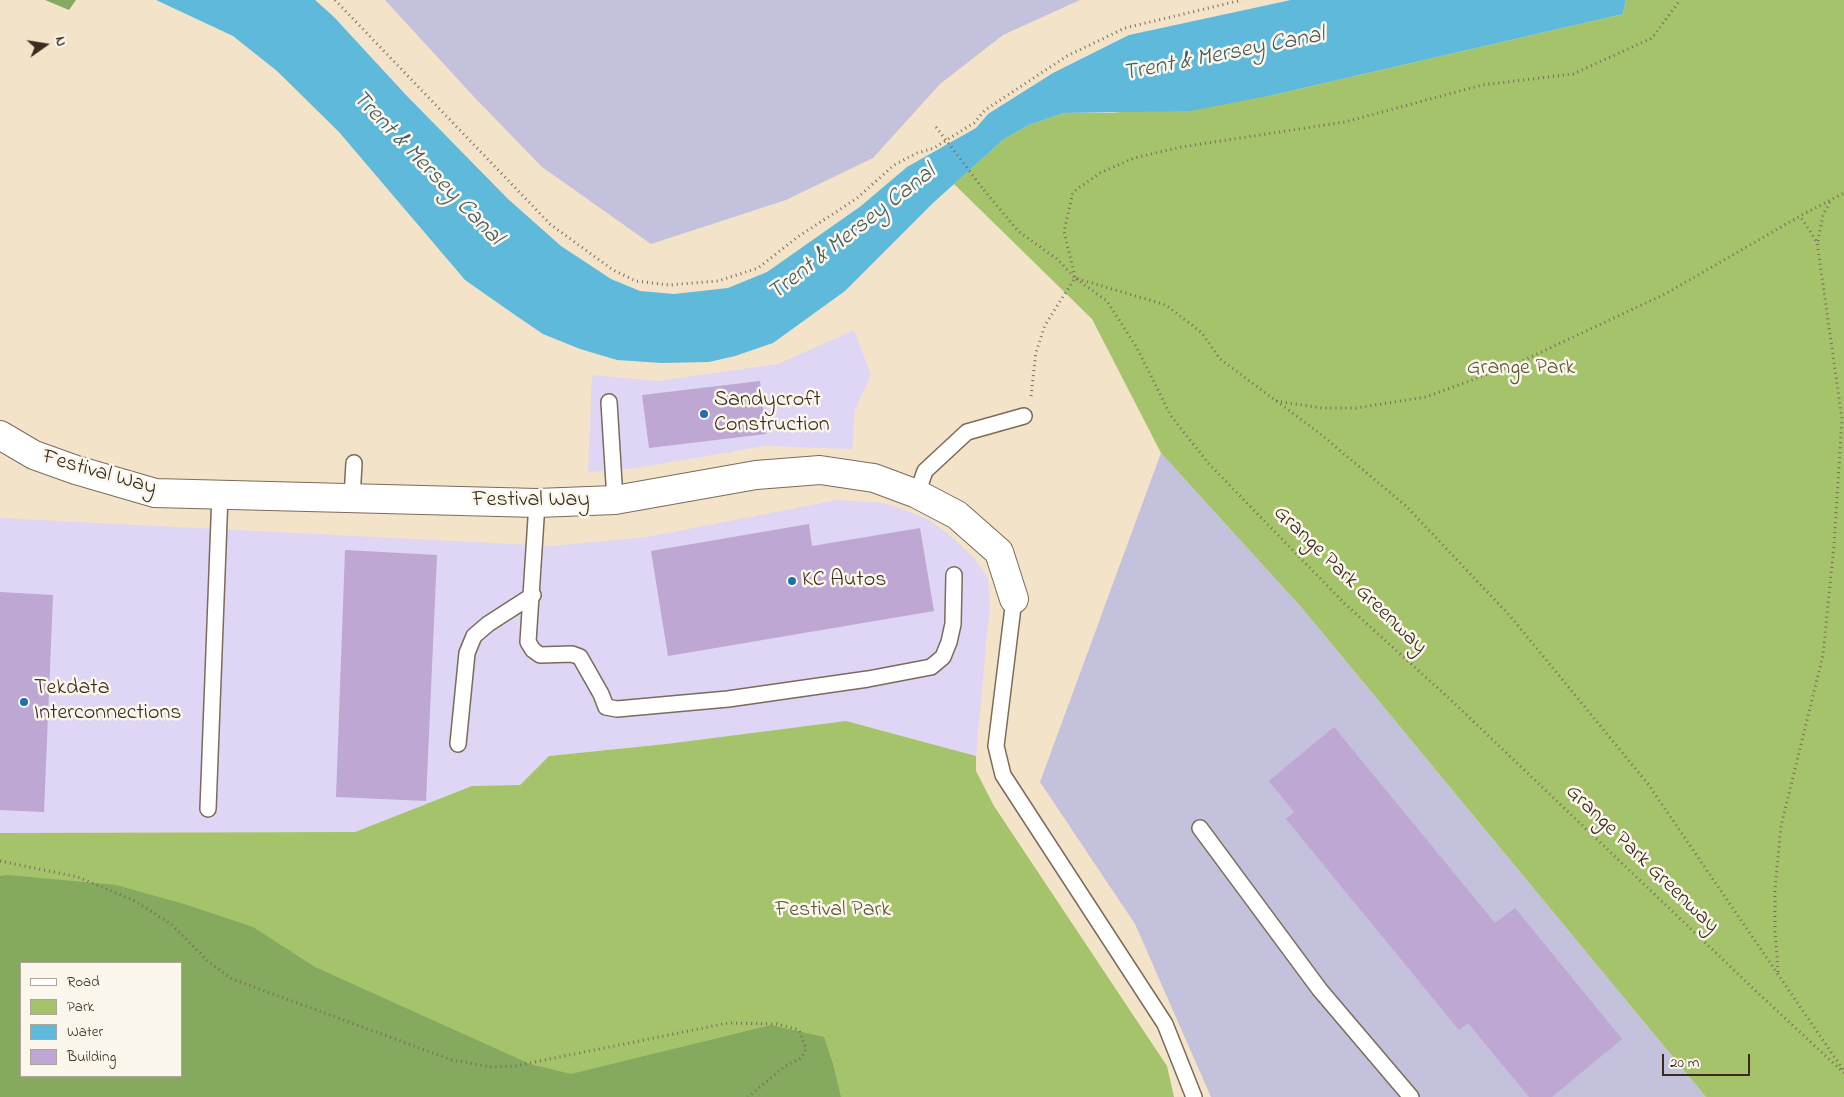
<!DOCTYPE html>
<style>
body{margin:0}
#map{position:relative;width:1844px;height:1097px;overflow:hidden;background:#f3e4c9;font-family:"Indie Flower",sans-serif}
canvas{display:block}
.legend{position:absolute;left:20px;top:962px;width:162px;height:115px;box-sizing:border-box;background:#fbf7ec;border:1px solid #aea59a;margin:0;padding:6px 9px;list-style:none;font-size:15px;color:#3b2a1e}
.legend li{display:flex;align-items:center;gap:10px;height:25px}
.legend b{width:25px;border:1px solid #aea59a}
.north{position:absolute;left:20px;top:20px;width:50px;height:50px;-webkit-text-stroke:4px #fbf7ec;paint-order:stroke;rotate:77deg;font-size:14px;font-weight:700;line-height:20px;text-align:center;color:#3b2a1e}
.north::after{content:'';display:block;margin:auto;width:18px;height:22px;background:#3b2a1e;clip-path:polygon(50% 0,100% 100%,50% 72%,0 100%)}
.scale{position:absolute;left:1662px;top:1054px;width:88px;height:22px;box-sizing:border-box;border:2px solid #3b2a1e;border-top:0;padding-left:6px;font-size:15px;line-height:18px;white-space:nowrap;color:#3b2a1e;-webkit-text-stroke:4px #fbf7ec;paint-order:stroke}
</style>
<div id="map">
<canvas width="1844" height="1097"></canvas>
<ul class="legend">
<li><b style="height:6px;background:#fff"></b>Road</li>
<li><b style="height:14px;background:#a5c36b"></b>Park</li>
<li><b style="height:14px;background:#5eb9db"></b>Water</li>
<li><b style="height:14px;background:#bea7d3"></b>Building</li>
</ul>
<div class="north">N</div>
<div class="scale">20 m</div>
</div>
<script>
const c = document.querySelector('canvas').getContext('2d');
c.lineJoin = 'round';
function fill(path, color) { c.fillStyle = color; c.fill(path, 'evenodd'); }
const shape = rows => new Path2D(rows.map(r => 'M' + r).join(''));
function strokePath(path, color, width, dash) { c.strokeStyle = color; c.lineWidth = width; c.lineCap = dash ? 'butt' : 'round'; c.setLineDash(dash || []); c.stroke(path); }
function label(font, color, halo, rows, align = 'center') {
  c.font = font + ' "Indie Flower",sans-serif'; c.lineWidth = 5; c.setLineDash([]); c.textBaseline = 'middle'; c.strokeStyle = halo; c.fillStyle = color; for (const [text, x, y, turn = 0] of rows) {
    c.save(); c.translate(x, y); c.rotate((+turn || 0) * Math.PI / 180); c.textAlign = isNaN(turn) ? turn : align; if (halo) c.strokeText(text, 0, 0); c.fillText(text, 0, 0); c.restore();
  }
}
fill(shape([
 [854,330,871,375,855,410,852,449,765,446,636,468,588,472,592,375,658,381,778,364],
 [837,500,885,503,928,519,954,539,974,558,988,578,990,602,976,756,846,721,666,744,549,756,520,785,472,786,355,832,0,833,0,518,552,546,647,537]
]), '#dfd5f5');
fill(shape([
 [385,0,1080,0,1003,35,940,84,873,158,786,200,651,244,542,167,476,99],
 [1161,453,1302,608,1706,1097,1211,1097,1135,924,1040,782]
]), '#c3c1db');
fill(shape([
 [1626,0,1844,0,1844,1097,1706,1097,1302,608,1161,453,1092,319,954,184,1004,139,1029,125,1064,113,1112,113,1273,95,1623,14],
 [846,721,976,756,976,771,994,806,1167,1066,1174,1097,0,1097,0,833,355,832,472,786,520,785,549,756,666,744],
 [21,963,181,963,181,1076,21,1076]
]), '#a5c36b');
fill(shape([
 [45,0,76,0,69,10],
 [8,875,116,885,184,904,253,927,315,967,530,1064,571,1074,771,1025,824,1037,833,1064,841,1097,0,1097,0,876],
 [181,963,181,1076,21,1076,21,963]
]), '#84a95f');
fill(shape([
 [156,0,315,0,334,17,406,95,508,199,561,246,611,279,640,291,674,294,728,288,767,272,861,206,907,167,976,128,988,114,1053,73,1129,35,1291,0,1626,0,1623,14,1273,95,1190,111,1064,113,1029,125,1004,139,933,203,845,291,773,343,735,356,709,362,662,363,617,360,580,349,543,334,515,315,465,280,339,132,277,71,233,36]
]), '#5eb9db');
fill(shape([
 [760,381,766,434,649,448,642,395],
 [809,524,812,546,920,528,934,611,668,656,651,551],
 [345,550,437,555,426,801,336,797],
 [0,592,53,595,44,812,0,810],
 [1334,727,1495,923,1515,908,1622,1039,1552,1097,1529,1097,1468,1023,1459,1030,1286,819,1294,812,1269,781]
]), '#bea7d3');
const service = shape([
 [609,402,615,500],
 [917,494,925,471,967,432,1024,416],
 [352,498,354,463],
 [537,503,528,642,533,650,540,655,572,654,580,657,601,694,606,707,617,709,728,699,868,679,931,667,943,657,949,642,953,624,954,575],
 [1014,599,996,746,1003,775,1165,1024,1194,1097],
 [458,744,467,653,474,636,488,624,533,595],
 [208,809,220,494],
 [1200,828,1320,990,1411,1097]
]);
const minor = shape([
 [0,435,34,455,76,470,155,493,537,503,615,500,756,475,820,470,874,478,917,494,957,515,999,552,1014,599]
]);
strokePath(service, '#7b6b5a', 18);
strokePath(minor, '#7b6b5a', 30);
strokePath(shape([
 [335,0,550,224,613,270,636,281,669,285,718,281,758,268,799,236,856,199,894,165,917,153,934,148,974,123,985,110,1067,56,1125,28,1242,0],
 [984,190,1018,231,1057,259,1075,278,1166,305,1202,333,1220,359,1318,432,1406,506,1511,617,1648,784,1844,1071],
 [1818,241,1823,215,1831,200],
 [1075,277,1064,231,1073,192,1100,173,1134,158,1181,147,1345,122,1482,85,1573,74,1652,38,1680,0],
 [1031,396,1036,352,1045,325,1075,278,1107,301,1137,348,1171,416,1209,464,1345,604,1452,701,1759,994,1844,1073],
 [1276,401,1322,408,1356,408,1426,397,1518,363,1667,293,1800,216,1844,193],
 [0,861,78,877,135,901,172,925,210,963,232,979,452,1060,492,1067,515,1066,728,1023,777,1024,799,1030,806,1049,801,1058,785,1066,748,1097],
 [1778,972,1775,931,1775,889,1781,826,1823,655,1834,545,1842,419,1817,242,1800,216]
]), '#7b6b5a', 3, [1, 4]);
strokePath(service, '#fff', 15);
strokePath(minor, '#fff', 28);
strokePath(shape([
 [936,127,984,190]
]), '#7b6b5a', 3, [1, 4]);
for (const [x, y, r, color] of [
 [704,414,5,"#1f6fb2"],
 [792,581,5,"#1f6fb2"],
 [24,702,5,"#1f6fb2"]
]) { const dot = new Path2D(); dot.arc(x, y, r, 0, 2 * Math.PI); c.fillStyle = color; c.fill(dot); strokePath(dot, '#fbf7ec', 2); }
label('22px', '#5b5835', '#fbf7ec', [
 ["Grange Park",1521,369],
 ["Festival Park",833,911]
]);
label('22px', '#3b2a1e', '#fbf7ec', [
 ["Sandycroft",714,401],
 ["Construction",714,426],
 ["KC Autos",802,581],
 ["Tekdata",34,689],
 ["Interconnections",34,714]
], 'left');
label('22px', '#3b2a1e', '#fbf7ec', [
 ["Festival Way",99,474,16],
 ["Festival Way",531,501],
 ["Grange Park Greenway",1349,581,44],
 ["Grange Park Greenway",1641,860,44]
]);
label('italic 24px', '#475c60', '#fbf7ec', [
 ["Trent & Mersey Canal",1224,56,-11],
 ["Trent & Mersey Canal",426,169,46],
 ["Trent & Mersey Canal",853,234,-38]
]);
</script>
